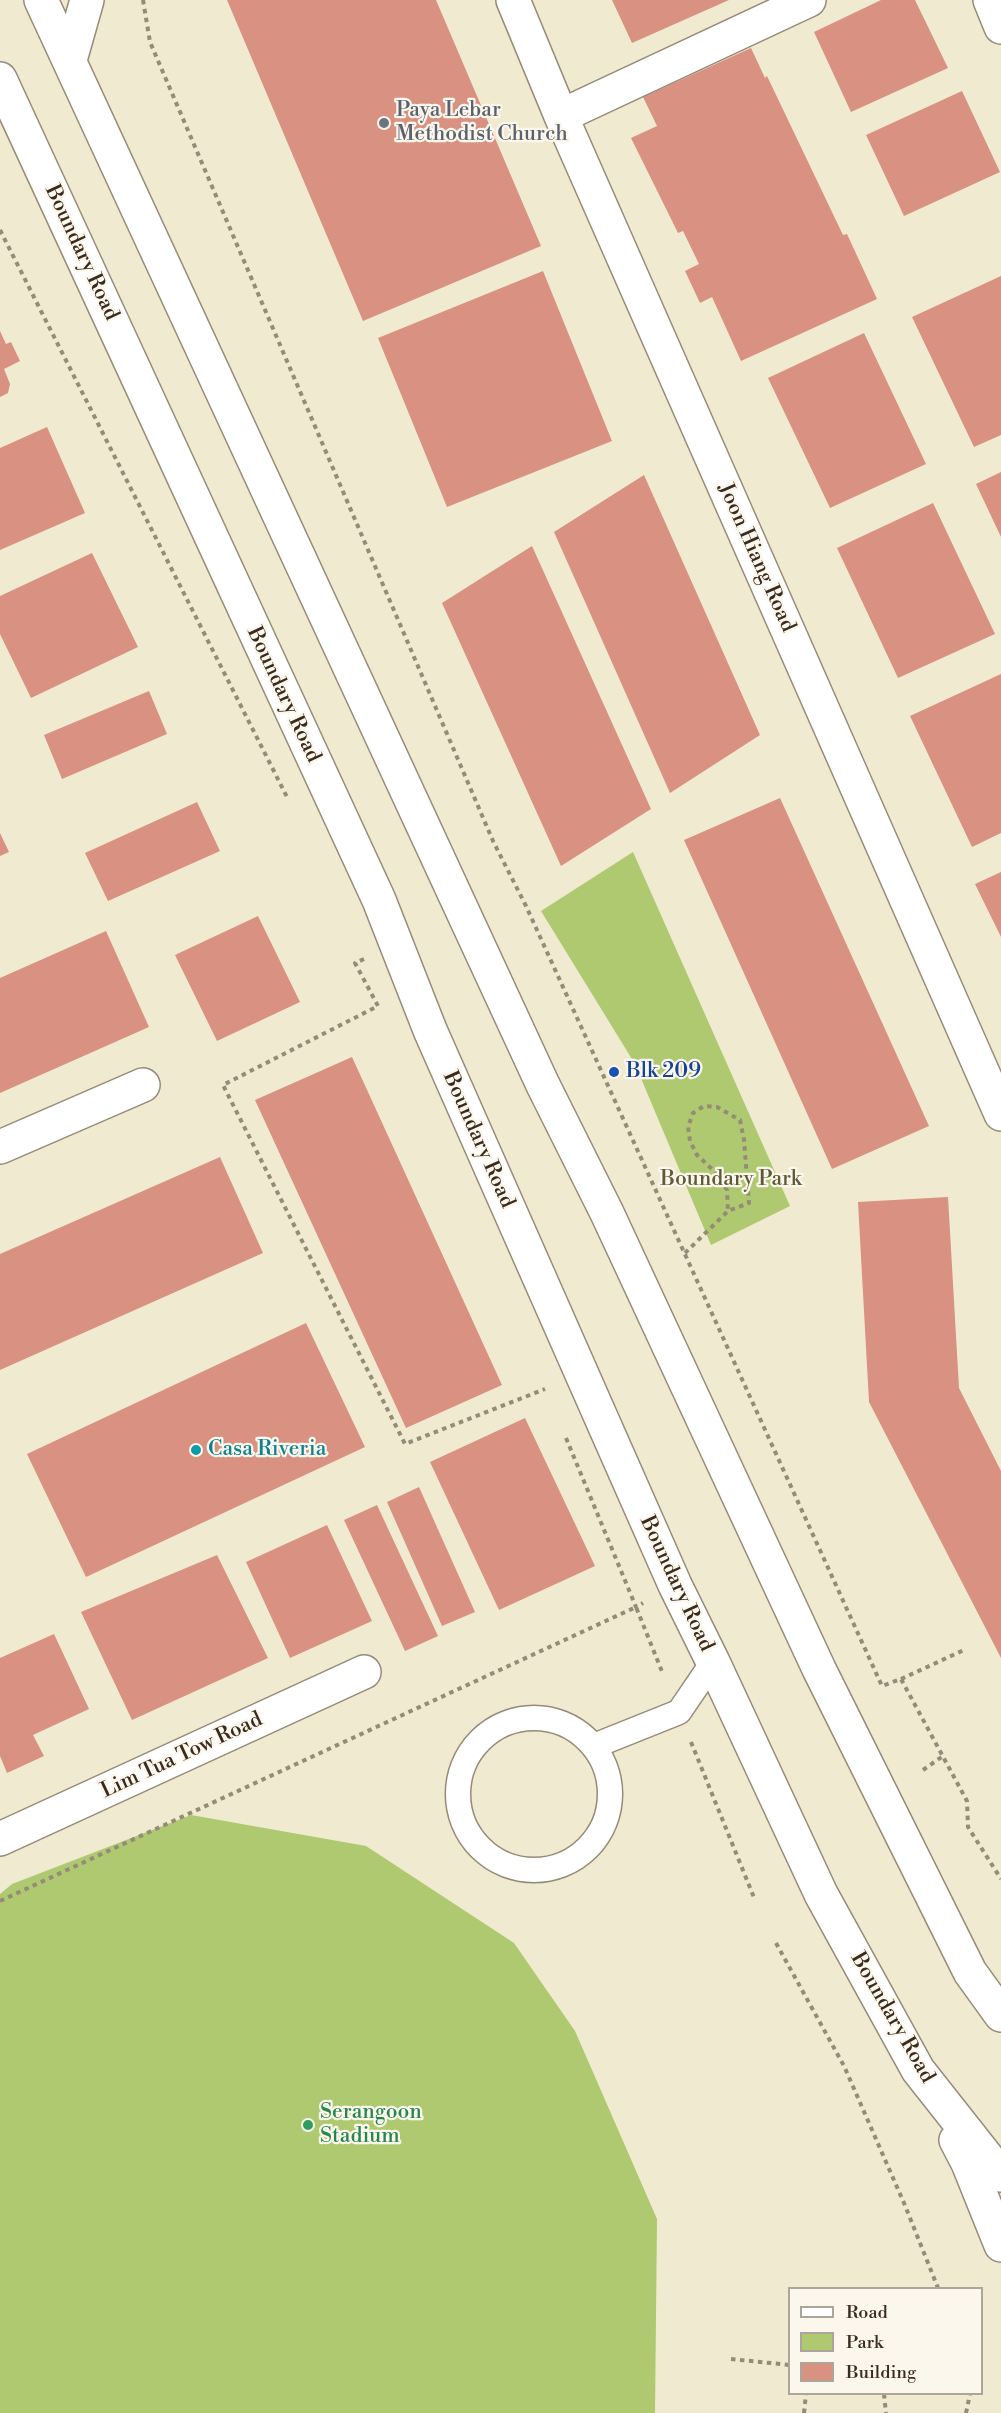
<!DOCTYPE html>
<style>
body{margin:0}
#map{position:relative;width:1001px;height:2413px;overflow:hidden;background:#f0ead1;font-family:"Libre Bodoni",serif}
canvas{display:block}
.legend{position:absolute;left:788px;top:2287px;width:195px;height:108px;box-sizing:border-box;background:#fbf7ec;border:2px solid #aea59a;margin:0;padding:8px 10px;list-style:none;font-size:18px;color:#3b2a1e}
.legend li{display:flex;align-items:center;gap:12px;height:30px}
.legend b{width:30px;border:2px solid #aea59a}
</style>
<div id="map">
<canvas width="1001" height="2413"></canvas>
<ul class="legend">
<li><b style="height:8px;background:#fff"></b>Road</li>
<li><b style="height:16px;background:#aec96f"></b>Park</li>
<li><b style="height:16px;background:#d99181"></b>Building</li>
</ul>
</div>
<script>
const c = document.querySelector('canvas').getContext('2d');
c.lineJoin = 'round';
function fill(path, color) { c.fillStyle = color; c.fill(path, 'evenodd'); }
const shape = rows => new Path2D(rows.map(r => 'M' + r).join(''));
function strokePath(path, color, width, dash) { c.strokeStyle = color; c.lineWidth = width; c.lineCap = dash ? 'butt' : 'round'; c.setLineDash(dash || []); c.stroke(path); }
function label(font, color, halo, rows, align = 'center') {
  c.font = font + ' "Libre Bodoni",serif'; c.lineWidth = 4.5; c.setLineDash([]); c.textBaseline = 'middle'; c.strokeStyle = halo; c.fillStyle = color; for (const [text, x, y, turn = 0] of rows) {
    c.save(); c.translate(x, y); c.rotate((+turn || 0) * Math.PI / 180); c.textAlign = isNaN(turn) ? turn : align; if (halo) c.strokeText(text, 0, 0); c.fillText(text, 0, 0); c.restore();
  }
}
fill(shape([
 [633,852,790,1206,711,1245,635,1064,541,911],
 [191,1815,366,1846,514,1943,575,2031,657,2219,655,2413,0,2413,0,1894,12,1884]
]), '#aec96f');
fill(shape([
 [227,0,436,0,541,246,363,321],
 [612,0,729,0,632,43],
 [881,0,915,0,948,68,851,112,814,32],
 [751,48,765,78,767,76,843,235,847,234,877,299,741,361,712,297,700,303,685,271,699,264,683,231,678,233,631,138,657,126,643,97],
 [962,91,1000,172,904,216,866,135],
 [543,271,612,441,447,507,378,338],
 [1001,276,1001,435,974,447,912,317],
 [0,331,6,344,11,342,20,361,4,369,10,384,8,393,0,397],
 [864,333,926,464,830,508,768,378],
 [47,427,85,513,0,550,0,448],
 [1001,472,1001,537,976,484],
 [644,475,760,735,670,793,554,532],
 [933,503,995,634,898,678,837,548],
 [532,546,651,809,561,866,442,603],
 [92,553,138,647,31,698,0,634,0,596],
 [1001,674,1001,833,972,847,910,716],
 [149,691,167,734,62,779,44,735],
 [780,798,929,1126,832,1169,684,840],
 [197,802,220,851,108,901,85,853],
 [0,833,9,852,0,856],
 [1001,872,1001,937,975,884],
 [258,916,300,1002,217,1041,175,955],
 [106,931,149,1027,0,1093,0,978],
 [352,1057,502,1385,406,1428,255,1100],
 [220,1157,263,1253,0,1370,0,1254],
 [948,1197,959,1388,1001,1471,1001,1658,869,1402,858,1202],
 [306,1323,365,1447,86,1577,27,1454],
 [525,1418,595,1566,499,1610,430,1462],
 [419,1487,475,1612,442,1626,387,1502],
 [377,1505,438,1636,405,1651,344,1520],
 [327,1525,372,1621,290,1658,246,1562],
 [217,1555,268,1658,132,1720,81,1612],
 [54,1634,89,1709,33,1735,44,1756,7,1773,0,1756,0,1658]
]), '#d99181');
const lane = shape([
 '458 1794a76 76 0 1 1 152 0a76 76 0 1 1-152 0Z',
 [594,1746,679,1712,713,1662]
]);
const street = shape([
 [513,0,561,116,1001,1114],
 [990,0,1001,27],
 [561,116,809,0],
 [0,1147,143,1085],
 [0,1839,364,1672]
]);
const primary = shape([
 [41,0,543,1085,607,1213,819,1669,970,1972,1001,2015],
 [70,60,87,0],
 [0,79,379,900,430,1030,675,1585,713,1662,821,1894,918,2070,1001,2175],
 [956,2140,968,2163,1001,2245]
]);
strokePath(lane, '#968a78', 27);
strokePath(street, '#968a78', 36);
strokePath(primary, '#968a78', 36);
strokePath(shape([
 [143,0,150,42,493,841,526,906,882,1686,901,1679,967,1801,968,1827,1001,1879],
 [0,230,288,799],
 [364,959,355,963,378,1006,223,1085,405,1444,545,1389],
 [685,1253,728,1211,749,1203,744,1140,740,1120,717,1107,704,1106,693,1113,688,1127,690,1141,697,1155,715,1172,727,1190,728,1211],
 [566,1438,636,1607,643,1603],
 [901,1679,964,1650],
 [691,1742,755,1900],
 [923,1770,943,1756],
 [0,1901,636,1607,663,1674],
 [776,1943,844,2066,904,2203,938,2288],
 [731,2359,790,2365],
 [884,2394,886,2413],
 [804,2413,806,2394],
 [966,2413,970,2394]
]), '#968a78', 4, [4.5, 4.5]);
strokePath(lane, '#fff', 24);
strokePath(street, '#fff', 33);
strokePath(primary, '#fff', 33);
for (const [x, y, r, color] of [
 [384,123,6,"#6b7280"],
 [614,1072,6,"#1a4fb4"],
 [196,1450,6,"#0f9aa8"],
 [308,2125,6,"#2e9e5b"]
]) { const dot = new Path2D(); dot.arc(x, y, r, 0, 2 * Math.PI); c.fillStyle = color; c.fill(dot); strokePath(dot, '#fbf7ec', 2); }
label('21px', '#5b616d', '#fbf7ec', [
 ["Paya Lebar",396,111],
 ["Methodist Church",396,135]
], 'left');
label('21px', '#3b2a1e', '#fbf7ec', [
 ["Boundary Road",81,253,65],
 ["Joon Hiang Road",756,558,66],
 ["Boundary Road",283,695,65],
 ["Boundary Road",478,1140,66],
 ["Boundary Road",676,1584,65],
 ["Lim Tua Tow Road",182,1756,-25],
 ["Boundary Road",892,2018,60]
]);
label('21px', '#164399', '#fbf7ec', [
 ["Blk 209",626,1072]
], 'left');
label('21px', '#5e5a36', '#fbf7ec', [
 ["Boundary Park",731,1180]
]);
label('21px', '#0d838f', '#fbf7ec', [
 ["Casa Riveria",208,1450]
], 'left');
label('21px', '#27864d', '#fbf7ec', [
 ["Serangoon",320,2113],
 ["Stadium",320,2137]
], 'left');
</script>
